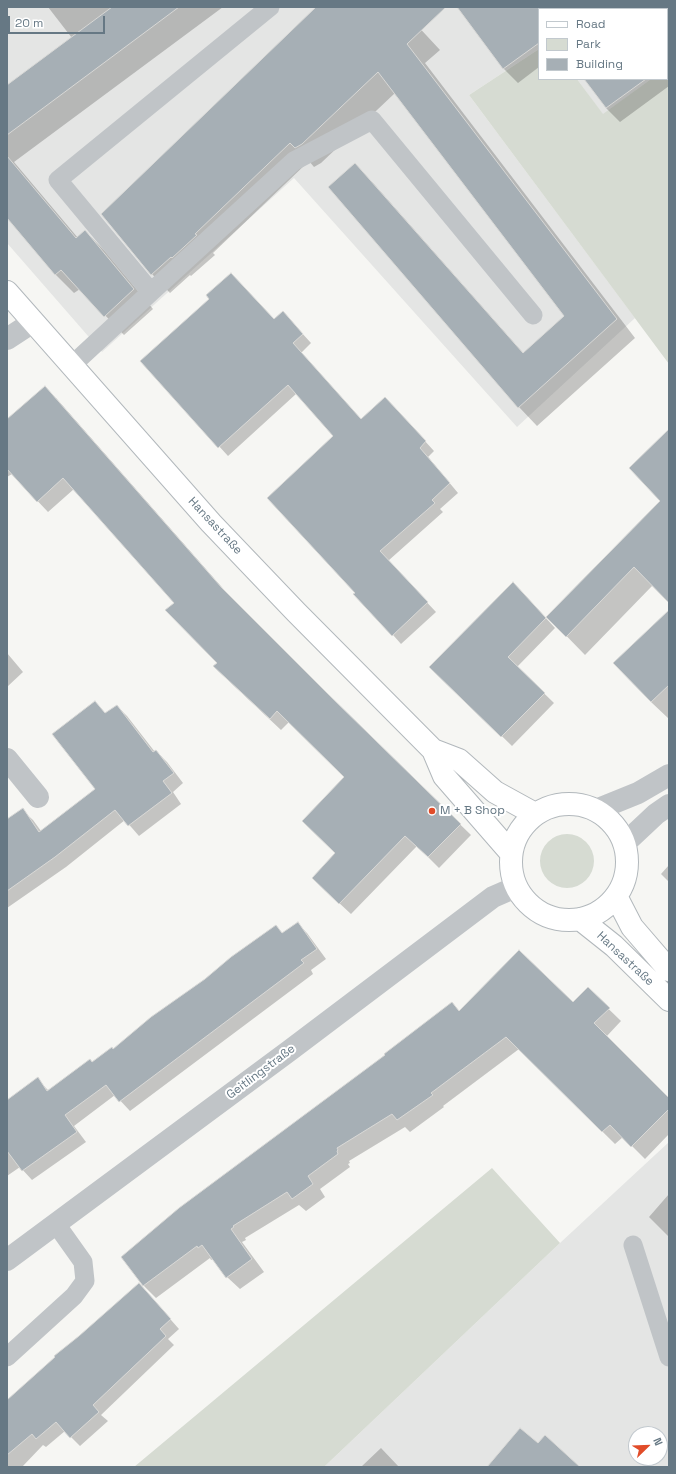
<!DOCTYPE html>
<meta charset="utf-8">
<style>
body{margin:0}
#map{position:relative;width:676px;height:1474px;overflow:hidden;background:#f6f6f3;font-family:"Space Grotesk",sans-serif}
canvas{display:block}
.frame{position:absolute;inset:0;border:8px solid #667884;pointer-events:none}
.legend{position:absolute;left:538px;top:8px;width:130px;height:72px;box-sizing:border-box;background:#fff;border:1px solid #c2c9ce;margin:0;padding:5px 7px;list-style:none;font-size:12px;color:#667884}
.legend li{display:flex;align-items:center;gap:8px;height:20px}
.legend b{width:20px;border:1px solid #c2c9ce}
.north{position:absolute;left:628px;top:1426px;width:40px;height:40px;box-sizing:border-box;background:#fff;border:1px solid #c2c9ce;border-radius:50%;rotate:67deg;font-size:11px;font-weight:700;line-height:16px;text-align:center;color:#667884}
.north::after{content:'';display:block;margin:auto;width:14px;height:18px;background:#e14c29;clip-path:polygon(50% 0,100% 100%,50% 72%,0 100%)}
.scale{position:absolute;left:8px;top:16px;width:97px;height:18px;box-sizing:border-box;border:2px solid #667884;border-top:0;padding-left:5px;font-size:12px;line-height:14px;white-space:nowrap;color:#667884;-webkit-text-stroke:3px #fff;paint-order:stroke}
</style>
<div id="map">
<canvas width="676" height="1474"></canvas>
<div class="frame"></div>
<ul class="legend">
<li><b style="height:5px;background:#fff"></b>Road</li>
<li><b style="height:11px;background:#d6dbd2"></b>Park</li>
<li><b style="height:11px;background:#a6afb5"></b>Building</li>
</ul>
<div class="north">N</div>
<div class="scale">20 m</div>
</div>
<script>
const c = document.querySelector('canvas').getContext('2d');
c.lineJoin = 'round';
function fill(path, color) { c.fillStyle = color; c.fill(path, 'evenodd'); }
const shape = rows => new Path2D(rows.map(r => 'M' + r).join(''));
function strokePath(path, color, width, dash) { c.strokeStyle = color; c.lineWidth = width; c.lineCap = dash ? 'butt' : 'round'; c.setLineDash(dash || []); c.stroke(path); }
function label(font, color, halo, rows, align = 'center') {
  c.font = font + ' "Space Grotesk",sans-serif'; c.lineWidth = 4; c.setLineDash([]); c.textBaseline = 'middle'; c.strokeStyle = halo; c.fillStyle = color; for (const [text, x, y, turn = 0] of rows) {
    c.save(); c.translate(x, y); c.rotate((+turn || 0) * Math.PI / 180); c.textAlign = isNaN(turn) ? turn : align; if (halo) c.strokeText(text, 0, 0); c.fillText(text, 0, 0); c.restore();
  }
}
fill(shape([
 [7,7,669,7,669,66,667,67,667,9,539,9,539,49,469,95,635,318,517,427,294,178,102,352,7,243],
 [577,79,651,79,603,115],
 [669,1142,669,1467,324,1467,560,1243],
 [636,1434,660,1434,660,1458,636,1458]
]), '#e4e5e4');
fill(shape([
 [539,49,539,79,577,79,603,114,651,79,667,79,667,67,669,66,669,364,469,95],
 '540 861a27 27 0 1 1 54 0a27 27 0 1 1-54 0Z',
 [492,1168,560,1243,324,1467,134,1467]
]), '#d6dbd2');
fill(shape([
 [48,7,223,7,14,162,78,238,85,231,104,250,153,309,124,335,80,289,74,293,55,274,7,217,7,86,72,38],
 [318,7,400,7,440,50,425,63,635,338,537,426,519,407,355,164,373,183,524,354,566,316,395,93,321,163,314,167,309,161,213,253,215,255,191,276,190,275,170,293,152,274],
 [458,7,669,7,669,86,620,122,606,108,585,79,667,79,667,9,539,9,539,67,518,83,504,69],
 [274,320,291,321,311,343,301,353,361,420,394,407,434,451,428,457,458,493,440,509,443,512,388,561,436,612,401,644,356,593,335,436,296,394,228,456,141,361],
 [56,398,233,600,327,695,471,835,439,868,417,846,351,914,324,889,336,853,345,777,289,722,281,730,214,667,219,663,175,603,74,489,48,512,12,474,7,477,7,420],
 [669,436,669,602,653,585,585,655,548,617,661,501],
 [523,593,555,628,517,667,554,703,512,746,431,667],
 [669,622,669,719,651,702],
 [7,653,23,672,7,687],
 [95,702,106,714,117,706,127,716,155,752,156,751,167,762,183,783,173,792,181,804,139,836,125,820,66,867,7,908,7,821,22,810,33,820,41,831,96,790],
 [669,865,669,882,661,874],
 [297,923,307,933,326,959,311,970,313,974,130,1111,115,1095,74,1126,86,1142,32,1180,20,1167,7,1176,7,1110,37,1079,49,1091,90,1060,93,1063,113,1050,276,927,283,934],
 [588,989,621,1021,606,1037,669,1099,669,1134,645,1159,623,1137,615,1144,519,1049,443,1106,444,1107,410,1132,405,1127,349,1161,350,1163,348,1164,350,1167,320,1189,325,1197,306,1211,299,1205,245,1238,246,1240,242,1242,264,1272,240,1289,227,1277,213,1259,211,1260,210,1258,156,1298,144,1286,123,1257,452,1004,460,1012,573,1004],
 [669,1194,669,1237,649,1217],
 [148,1294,179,1329,168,1339,174,1345,101,1415,108,1421,80,1446,65,1431,46,1447,43,1445,22,1467,7,1467,7,1401],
 [381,1448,399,1467,361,1467]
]), '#0003');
const building = shape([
 [112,7,179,7,7,135,7,85,112,7],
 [316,7,446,7,407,44,617,319,518,408,328,187,355,163,523,353,564,316,378,72,302,144,295,148,290,143,195,234,197,235,172,258,171,257,151,275,101,214,316,7],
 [457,7,539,7,539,43,503,69,457,7],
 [584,79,646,79,606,108,584,79],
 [7,156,76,238,85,230,134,289,104,317,61,270,55,275,7,218,7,156],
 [231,273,274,319,283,311,303,334,293,343,361,419,385,397,426,441,420,448,450,483,432,500,435,503,380,551,428,602,392,636,353,594,355,593,267,498,333,436,288,385,218,448,140,361,209,299,206,295,231,273],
 [45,386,222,588,327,693,461,824,428,857,405,836,339,904,312,878,335,853,302,821,344,777,277,711,270,719,213,666,217,663,165,610,174,603,63,478,37,502,7,469,7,419,45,386],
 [669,429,669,603,634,567,566,637,546,617,660,501,629,468,669,429],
 [513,582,546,618,508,657,545,693,501,737,429,667,513,582],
 [669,610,669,685,651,702,613,663,669,610],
 [95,701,105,713,117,705,153,752,156,750,174,773,163,781,172,793,128,826,115,810,55,857,7,891,7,819,23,808,39,832,95,789,52,734,95,701],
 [298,922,317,949,301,960,304,963,119,1102,106,1085,65,1115,77,1132,22,1171,7,1151,7,1100,38,1077,47,1091,90,1059,92,1062,112,1047,113,1049,151,1017,205,979,231,957,276,925,282,933,298,922],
 [519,950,573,1002,588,987,610,1008,594,1023,669,1098,669,1109,631,1147,610,1125,602,1132,506,1037,431,1093,433,1095,397,1120,392,1114,337,1148,338,1150,337,1151,338,1154,308,1176,313,1184,292,1199,287,1192,233,1226,234,1227,231,1229,252,1259,226,1278,202,1245,198,1248,197,1246,143,1286,121,1257,179,1208,385,1055,384,1054,452,1002,459,1011,519,950],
 [139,1283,171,1319,160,1329,166,1336,93,1405,99,1412,70,1438,56,1422,36,1439,32,1434,7,1455,7,1400,55,1357,54,1356,79,1336,139,1283],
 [520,1428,538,1443,545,1435,580,1467,487,1467,520,1428]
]);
fill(building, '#a6afb5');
strokePath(building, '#d8d8d6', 1);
const secondary = shape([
 [7,292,211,523,296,612,433,750,444,776,511,853],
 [433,750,459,760,495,792,535,814],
 '511 862a58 58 0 1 1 116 0a58 58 0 1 1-116 0Z',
 [616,896,632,927,669,970],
 [580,919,614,946,669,1000]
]);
strokePath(secondary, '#b2b8bc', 24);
strokePath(shape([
 [151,292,294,161,372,120,533,315],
 [71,366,151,292,58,180,270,7],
 [633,1245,669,1357],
 [7,1357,74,1296,85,1281,83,1262,56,1224]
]), '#c0c4c7', 19);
strokePath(shape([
 [7,339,33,322],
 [7,759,38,797],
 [596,810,638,793,669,775],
 [624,844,656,814,669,805],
 [7,1260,289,1051,493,897,516,887]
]), '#c0c4c7', 22);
strokePath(secondary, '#fff', 22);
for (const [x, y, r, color] of [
 [432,811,4,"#e14c29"]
]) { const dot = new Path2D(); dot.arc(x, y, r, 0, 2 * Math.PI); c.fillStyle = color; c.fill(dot); strokePath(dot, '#fff', 1.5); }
label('12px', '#667884', '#fff', [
 ["Hansastraße",215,526,47],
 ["Hansastraße",625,959,43],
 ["Geitlingstraße",261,1072,-37]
]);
label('12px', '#667884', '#fff', [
 ["M + B Shop",440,811]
], 'left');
</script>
